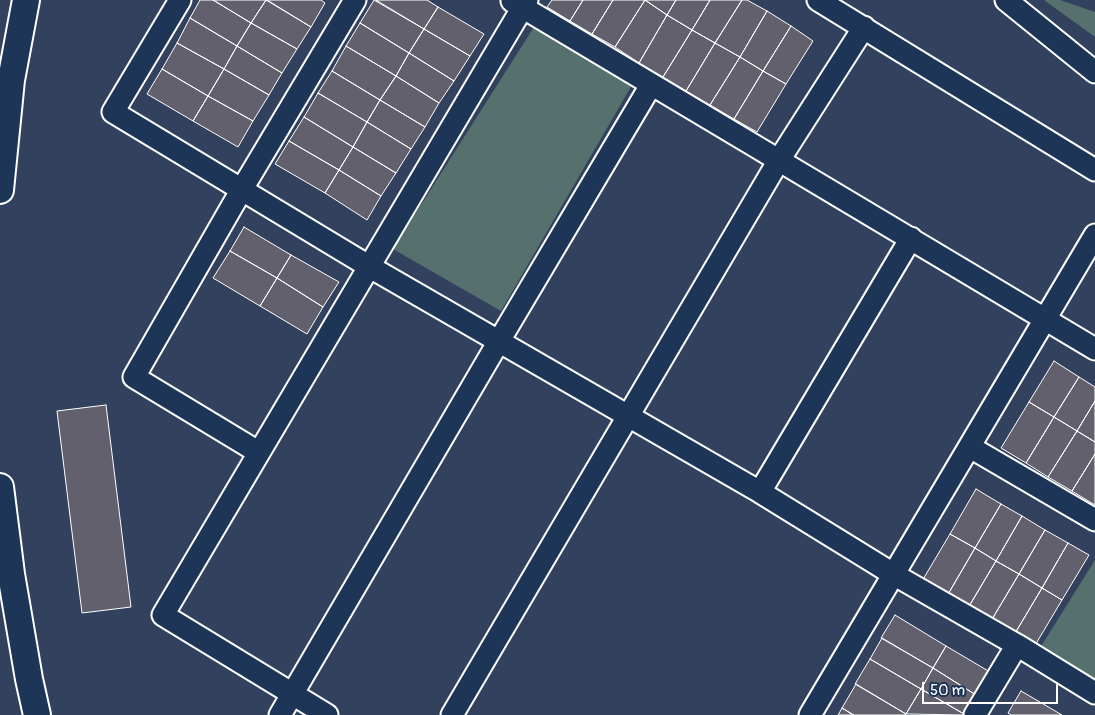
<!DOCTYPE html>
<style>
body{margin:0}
#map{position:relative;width:1095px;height:715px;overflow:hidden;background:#32425e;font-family:Pangolin,sans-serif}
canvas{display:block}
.scale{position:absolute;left:922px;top:682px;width:136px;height:22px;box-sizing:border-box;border:2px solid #fff;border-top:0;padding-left:6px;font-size:15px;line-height:18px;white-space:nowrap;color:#fff;-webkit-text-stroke:4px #1d3557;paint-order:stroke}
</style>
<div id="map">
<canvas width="1095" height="715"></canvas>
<div class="scale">50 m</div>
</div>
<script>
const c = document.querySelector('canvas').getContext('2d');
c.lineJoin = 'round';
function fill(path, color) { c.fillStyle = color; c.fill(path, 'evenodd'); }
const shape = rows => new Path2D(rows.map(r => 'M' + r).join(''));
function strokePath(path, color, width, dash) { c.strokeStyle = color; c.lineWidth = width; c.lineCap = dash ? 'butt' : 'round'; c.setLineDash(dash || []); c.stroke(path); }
fill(shape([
 [1044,0,1060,0,1095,12,1095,37],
 [534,27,632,85,501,311,393,249],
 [1095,560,1095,681,1040,648]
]), '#56706d');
const building = shape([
 [200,0,213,0,251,23,237,46,190,18,200,0],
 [213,0,266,0,251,23,213,0],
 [266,0,311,27,297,49,251,23,266,0],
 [267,0,321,0,325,3,311,27,267,0],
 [374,0,424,29,409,53,360,23,374,0],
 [376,0,427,0,438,7,424,29,376,0],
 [552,0,583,0,570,21,547,7,552,0],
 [583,0,613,0,592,34,570,21,583,0],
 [613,0,645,0,615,47,592,34,613,0],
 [645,0,676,0,667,15,645,0],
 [645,0,667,15,639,63,615,47,645,0],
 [676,0,710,0,692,30,667,15,676,0],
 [710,0,742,0,715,43,692,30,710,0],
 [742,0,747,0,767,11,740,57,715,43,742,0],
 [438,7,484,34,470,56,424,29,438,7],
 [767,11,791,26,763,71,740,57,767,11],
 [667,15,692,30,663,77,639,63,667,15],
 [190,18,237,46,224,69,177,43,190,18],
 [251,23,297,49,282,73,237,46,251,23],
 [360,23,409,53,396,76,346,46,360,23],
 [791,26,813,41,786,84,763,71,791,26],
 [424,29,470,56,454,81,409,53,424,29],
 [692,30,715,43,686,91,663,77,692,30],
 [177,43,224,69,208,96,162,69,177,43],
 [715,43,740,57,710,105,686,91,715,43],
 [237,46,282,73,269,95,224,69,237,46],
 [346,46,396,76,380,100,332,71,346,46],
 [409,53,454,81,439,103,396,76,409,53],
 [740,57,763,71,734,119,710,105,740,57],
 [162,69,208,96,193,121,147,94,162,69],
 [224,69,269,95,253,121,208,96,224,69],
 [332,71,380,100,367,122,318,93,332,71],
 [763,71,786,84,757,132,734,119,763,71],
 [396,76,439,103,425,127,380,100,396,76],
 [318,93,367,122,353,147,304,117,318,93],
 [208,96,253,121,238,147,193,121,208,96],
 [380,100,425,127,411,149,367,122,380,100],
 [304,117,353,147,339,170,289,141,304,117],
 [367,122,411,149,396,173,353,147,367,122],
 [289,141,339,170,325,193,275,164,289,141],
 [353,147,396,173,381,196,339,170,353,147],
 [339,170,381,196,367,220,325,193,339,170],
 [244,227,291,255,277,278,230,251,244,227],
 [230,251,277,278,260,306,213,278,230,251],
 [291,255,339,282,323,307,277,278,291,255],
 [277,278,323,307,307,334,260,306,277,278],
 [1054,361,1079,377,1054,417,1029,402,1054,361],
 [1079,377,1095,387,1095,401,1077,431,1054,417,1079,377],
 [1095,401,1095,442,1077,431,1095,401],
 [1029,402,1054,417,1026,463,1001,448,1029,402],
 [106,405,131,607,82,613,57,411,106,405],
 [1054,417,1077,431,1048,477,1026,463,1054,417],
 [1077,431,1095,442,1095,454,1072,491,1048,477,1077,431],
 [1095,454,1095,505,1072,491,1095,454],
 [976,489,1001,504,975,548,950,534,976,489],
 [1001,504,1022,516,996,561,975,548,1001,504],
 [1022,516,1045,530,1019,574,996,561,1022,516],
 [1045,530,1068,543,1042,588,1019,574,1045,530],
 [950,534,975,548,947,596,922,581,950,534],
 [1068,543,1089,555,1062,600,1042,588,1068,543],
 [975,548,996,561,968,608,947,596,975,548],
 [996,561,1019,574,991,621,968,608,996,561],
 [1019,574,1042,588,1014,635,991,621,1019,574],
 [1042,588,1062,600,1034,647,1014,635,1042,588],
 [895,615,946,646,933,668,881,638,895,615],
 [882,638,933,668,921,689,870,659,882,638],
 [946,646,990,672,976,695,933,668,946,646],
 [870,659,921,689,906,714,855,684,870,659],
 [933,668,976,695,964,714,921,689,933,668],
 [856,684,906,714,905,715,853,715,842,708,856,684],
 [921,689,964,714,964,715,906,714,921,689],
 [1021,691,1062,715,1011,715,1008,713,1021,691],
 [842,708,854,715,838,715,842,708]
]);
fill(building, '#62606d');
strokePath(building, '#fff', 1);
const minor = shape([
 [180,0,113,112,370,267,760,492,893,574,1017,645,1095,693],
 [818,0,1095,170],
 [1006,0,1095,72],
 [512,1,1095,349],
 [970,447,1095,520],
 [258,452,134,377,242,189,355,0],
 [760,492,911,238],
 [280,715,499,341,651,85],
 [327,715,163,615,527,0],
 [452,715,779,160,864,27],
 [810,715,1095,235],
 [975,715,1017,645]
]);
const tertiary = shape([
 [0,190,11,80,26,0],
 [0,487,11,574,29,679,37,715]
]);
strokePath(minor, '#fff', 25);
strokePath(tertiary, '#fff', 30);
strokePath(minor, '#1d3557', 21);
strokePath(tertiary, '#1d3557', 26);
</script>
